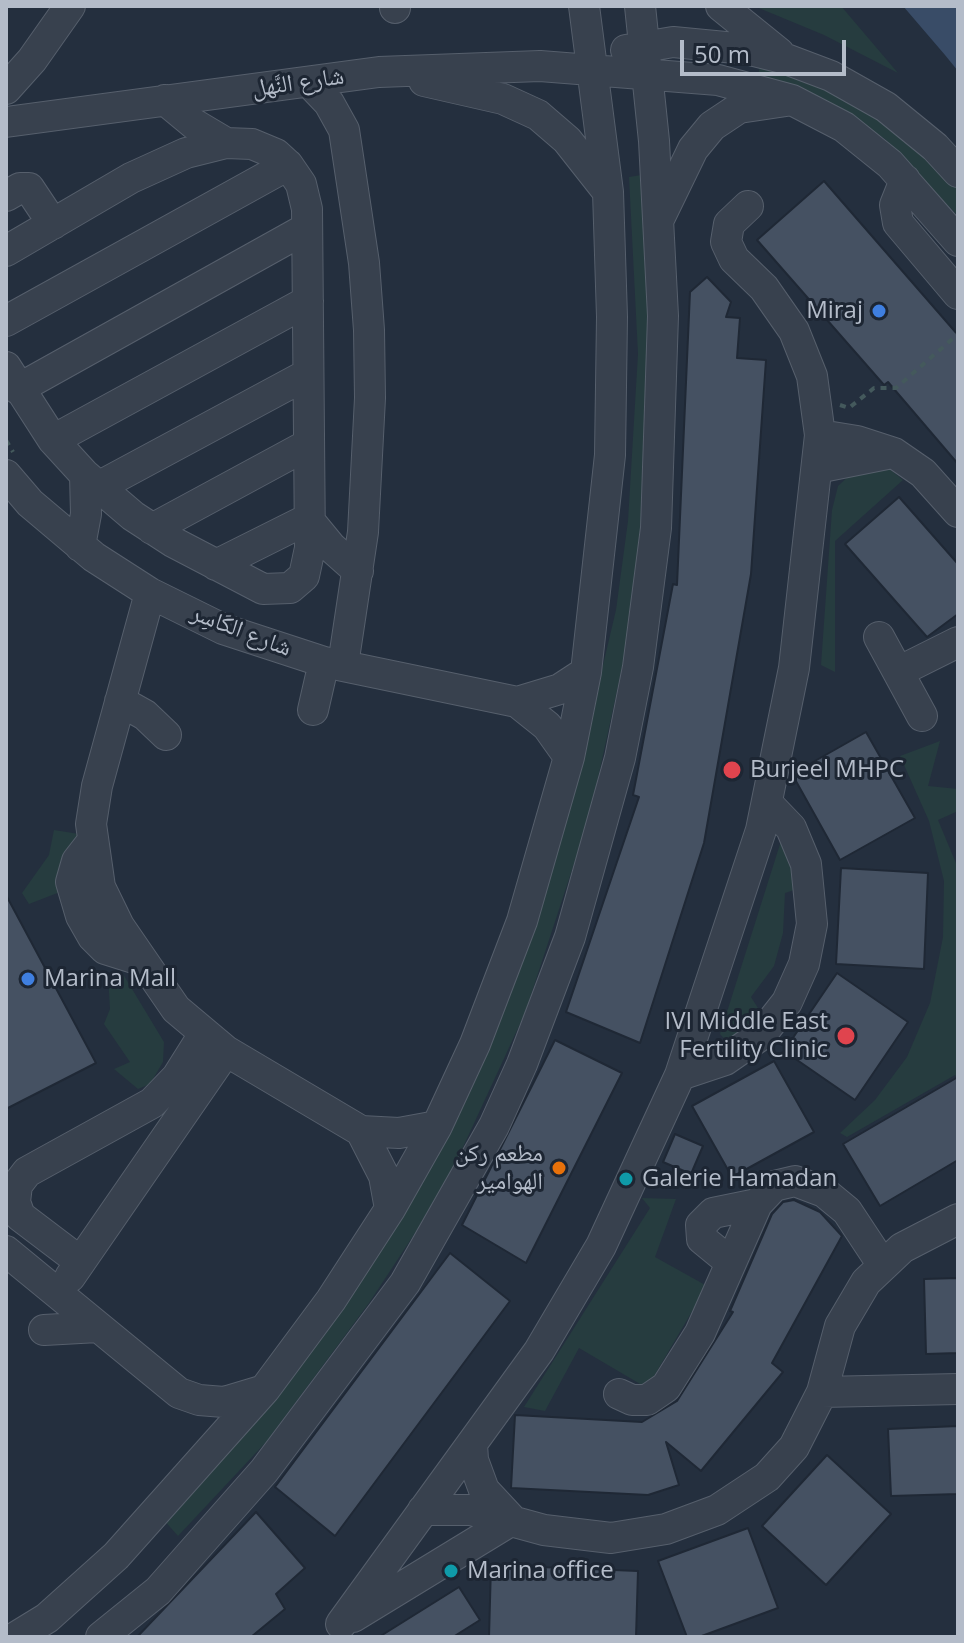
<!DOCTYPE html>
<meta charset="utf-8">
<style>
body{margin:0}
#map{position:relative;width:964px;height:1643px;overflow:hidden;background:#242f3e;font-family:"Open Sans",sans-serif}
canvas{display:block}
.frame{position:absolute;inset:0;border:8px solid #b4bcc9;pointer-events:none}
.scale{position:absolute;left:680px;top:40px;width:166px;height:36px;box-sizing:border-box;border:4px solid #b4bcc9;border-top:0;padding-left:10px;font-size:24px;line-height:28px;white-space:nowrap;color:#b4bcc9;-webkit-text-stroke:6px #1d2633;paint-order:stroke}
</style>
<div id="map">
<canvas width="964" height="1643"></canvas>
<div class="frame"></div>
<div class="scale">50 m</div>
</div>
<script>
const c = document.querySelector('canvas').getContext('2d');
c.lineJoin = 'round';
function fill(path, color) { c.fillStyle = color; c.fill(path, 'evenodd'); }
const shape = rows => new Path2D(rows.map(r => 'M' + r).join(''));
function strokePath(path, color, width, dash) { c.strokeStyle = color; c.lineWidth = width; c.lineCap = dash ? 'butt' : 'round'; c.setLineDash(dash || []); c.stroke(path); }
function label(font, color, halo, rows, align = 'center') {
  c.font = font + ' "Open Sans","Noto Naskh Arabic",sans-serif'; c.lineWidth = 6; c.setLineDash([]); c.textBaseline = 'middle'; c.strokeStyle = halo; c.fillStyle = color; for (const [text, x, y, turn = 0] of rows) {
    c.save(); c.translate(x, y); c.rotate((+turn || 0) * Math.PI / 180); c.textAlign = isNaN(turn) ? turn : align; if (halo) c.strokeText(text, 0, 0); c.fillText(text, 0, 0); c.restore();
  }
}
fill(shape([
 [754,6,841,6,898,73,824,35],
 [760,63,855,101,933,161,958,188,958,216,885,139,849,115,758,77],
 [648,174,652,448,633,617,590,815,525,1013,457,1160,417,1230,369,1303,267,1441,178,1536,163,1519,344,1295,569,809,616,610,628,521,638,354,629,177],
 [882,463,903,480,835,541,835,672,821,665,832,510,838,486,856,469],
 [940,741,928,786,958,789,958,811,938,820,958,868,958,1078,955,1075,847,1137,840,1133,875,1100,907,1057,930,1003,943,937,944,881,929,821,900,756],
 [54,830,79,834,60,892,29,904,22,893,49,855],
 [781,841,803,887,785,893,783,933,774,966,751,997,763,1016,729,1044,720,1034],
 [123,974,164,1042,163,1062,150,1084,138,1089,114,1069,130,1062,104,1024,110,1009,108,976],
 [642,1198,676,1199,655,1257,707,1286,647,1388,579,1348,545,1411,524,1407,650,1208]
]), '#263c3f');
fill(shape([
 [903,6,958,6,958,71,945,55]
]), '#394c67');
const building = shape([
 [824,181,958,335,958,464,888,382,884,385,757,240,824,181],
 [707,277,731,302,726,317,740,318,737,358,766,360,751,574,704,843,640,1043,566,1012,639,797,633,795,673,584,677,585,690,292,707,277],
 [899,497,958,564,958,614,927,637,845,544,899,497],
 [866,732,915,818,840,860,792,774,866,732],
 [841,868,928,873,924,969,836,964,841,868],
 [6,895,96,1063,6,1109,6,895],
 [837,973,908,1022,855,1100,784,1051,837,973],
 [555,1040,622,1073,526,1263,462,1225,555,1040],
 [774,1061,814,1132,732,1177,692,1106,774,1061],
 [958,1077,958,1160,880,1206,843,1144,958,1077],
 [675,1134,703,1146,691,1174,663,1162,675,1134],
 [794,1200,820,1212,842,1236,772,1363,783,1372,701,1471,666,1442,679,1485,648,1495,511,1488,515,1415,642,1422,677,1401,733,1312,730,1311,772,1214,783,1202,794,1200],
 [450,1253,510,1301,335,1536,275,1487,450,1253],
 [958,1278,958,1353,926,1354,924,1279,958,1278],
 [958,1426,958,1494,891,1496,888,1429,958,1426],
 [827,1455,891,1514,826,1585,762,1526,827,1455],
 [256,1512,305,1568,276,1594,285,1609,251,1637,137,1637,256,1512],
 [748,1528,778,1608,699,1637,687,1637,658,1561,748,1528],
 [491,1565,638,1571,636,1637,489,1637,491,1565],
 [459,1587,480,1620,453,1637,379,1637,459,1587]
]);
fill(building, '#455162');
strokePath(building, '#1f2835', 2);
const minor = shape([
 [395,6,395,8],
 [721,6,779,53],
 [626,50,673,42,746,49,786,59,831,76,886,107,935,147,958,172],
 [424,81,503,99,538,115,567,140,608,192],
 [309,82,329,103,344,130,364,263,369,330,370,398,363,532,343,665],
 [6,89,32,60,70,6],
 [165,100,194,124,226,143],
 [6,122,379,72,540,66,718,80,792,100,844,127,890,164,958,241],
 [905,180,895,205,898,223,958,294],
 [6,196,20,188,29,188,53,224],
 [659,219,693,149,712,126,739,108,786,101],
 [6,251,131,178,186,153,226,143,252,144,276,154,288,165,301,184,307,209,310,548,304,576,290,588,263,589,173,542,133,516,85,475,53,440,6,367],
 [6,321,288,165],
 [18,389,307,228],
 [820,435,857,441,894,453,923,473,958,512],
 [53,440,308,301],
 [817,468,892,453],
 [6,475,30,503,94,557,150,593,223,629,324,662,517,702,560,689,586,672],
 [98,487,308,374],
 [152,529,309,444],
 [80,546,86,514,85,475],
 [216,565,308,519,331,547,358,571],
 [150,593,97,786,91,824,100,887,119,926,176,1009,226,1051,361,1131,399,1133,437,1126],
 [879,637,922,716],
 [898,672,958,642],
 [120,701,145,715,166,735],
 [517,702,547,726,569,757],
 [313,710,324,662],
 [91,843,77,861,71,882,81,916,93,937,105,949,140,960],
 [680,1075,725,1060,761,1035,787,1002,804,964,812,924,806,864,791,828,767,803],
 [361,1131,384,1176,390,1209],
 [6,1251,179,1393,199,1400,224,1402,264,1390],
 [78,1260,20,1216,15,1202,17,1185,27,1172,152,1103,177,1077,204,1034],
 [730,1262,702,1239,701,1225,713,1213,757,1204],
 [70,1277,226,1051],
 [44,1330,98,1327],
 [822,1392,958,1389],
 [619,1394,632,1400,647,1400,666,1387,700,1333,757,1204,774,1186,795,1181,824,1192,847,1211,882,1264],
 [472,1444,473,1460,484,1490,511,1519],
 [423,1510,471,1510,544,1530,611,1538,666,1529,717,1510,767,1477,794,1447,822,1392,840,1326,866,1282,902,1248,958,1219],
 [353,1617,512,1520],
 [341,1624,539,1351,601,1246,680,1075,761,830,794,668,820,435,812,376,794,331,764,288,734,259,726,242,729,224,748,206],
 [16,1637,47,1618,116,1556,265,1389,331,1300,390,1209,437,1126,475,1044,522,921,569,757,586,672,610,455,612,317,608,192,584,6],
 [101,1637,158,1591,264,1471,405,1283,494,1126,522,1064,570,937,620,758,638,667,656,528,663,316,654,141,640,6]
]);
strokePath(minor, '#565f6c', 32);
strokePath(shape([
 [840,405,849,408,874,388,896,388,958,334],
 [6,440,13,452]
]), '#44595c', 4, [6, 6]);
strokePath(minor, '#38414e', 30);
for (const [x, y, r, color] of [
 [879,311,8,"#3f7fe0"],
 [732,770,10,"#e0444e"],
 [28,979,8,"#3f7fe0"],
 [846,1036,10,"#e0444e"],
 [559,1168,8,"#e8710a"],
 [626,1179,8,"#0f9aa8"],
 [451,1571,8,"#0f9aa8"]
]) { const dot = new Path2D(); dot.arc(x, y, r, 0, 2 * Math.PI); c.fillStyle = color; c.fill(dot); strokePath(dot, '#1d2633', 3); }
label('24px', '#b4bcc9', '#1d2633', [
 ["شارع النَّهل",298,83,-8],
 ["شارع الكَاسِر",241,631,21]
]);
label('24px', '#b4bcc9', '#1d2633', [
 ["Miraj",863,311,"right"],
 ["Burjeel MHPC",750,770],
 ["Marina Mall",44,979],
 ["IVI Middle East",828,1022,"right"],
 ["Fertility Clinic",828,1050,"right"],
 ["مطعم ركن",543,1154,"right"],
 ["الهوامير",543,1182,"right"],
 ["Galerie Hamadan",642,1179],
 ["Marina office",467,1571]
], 'left');
</script>
